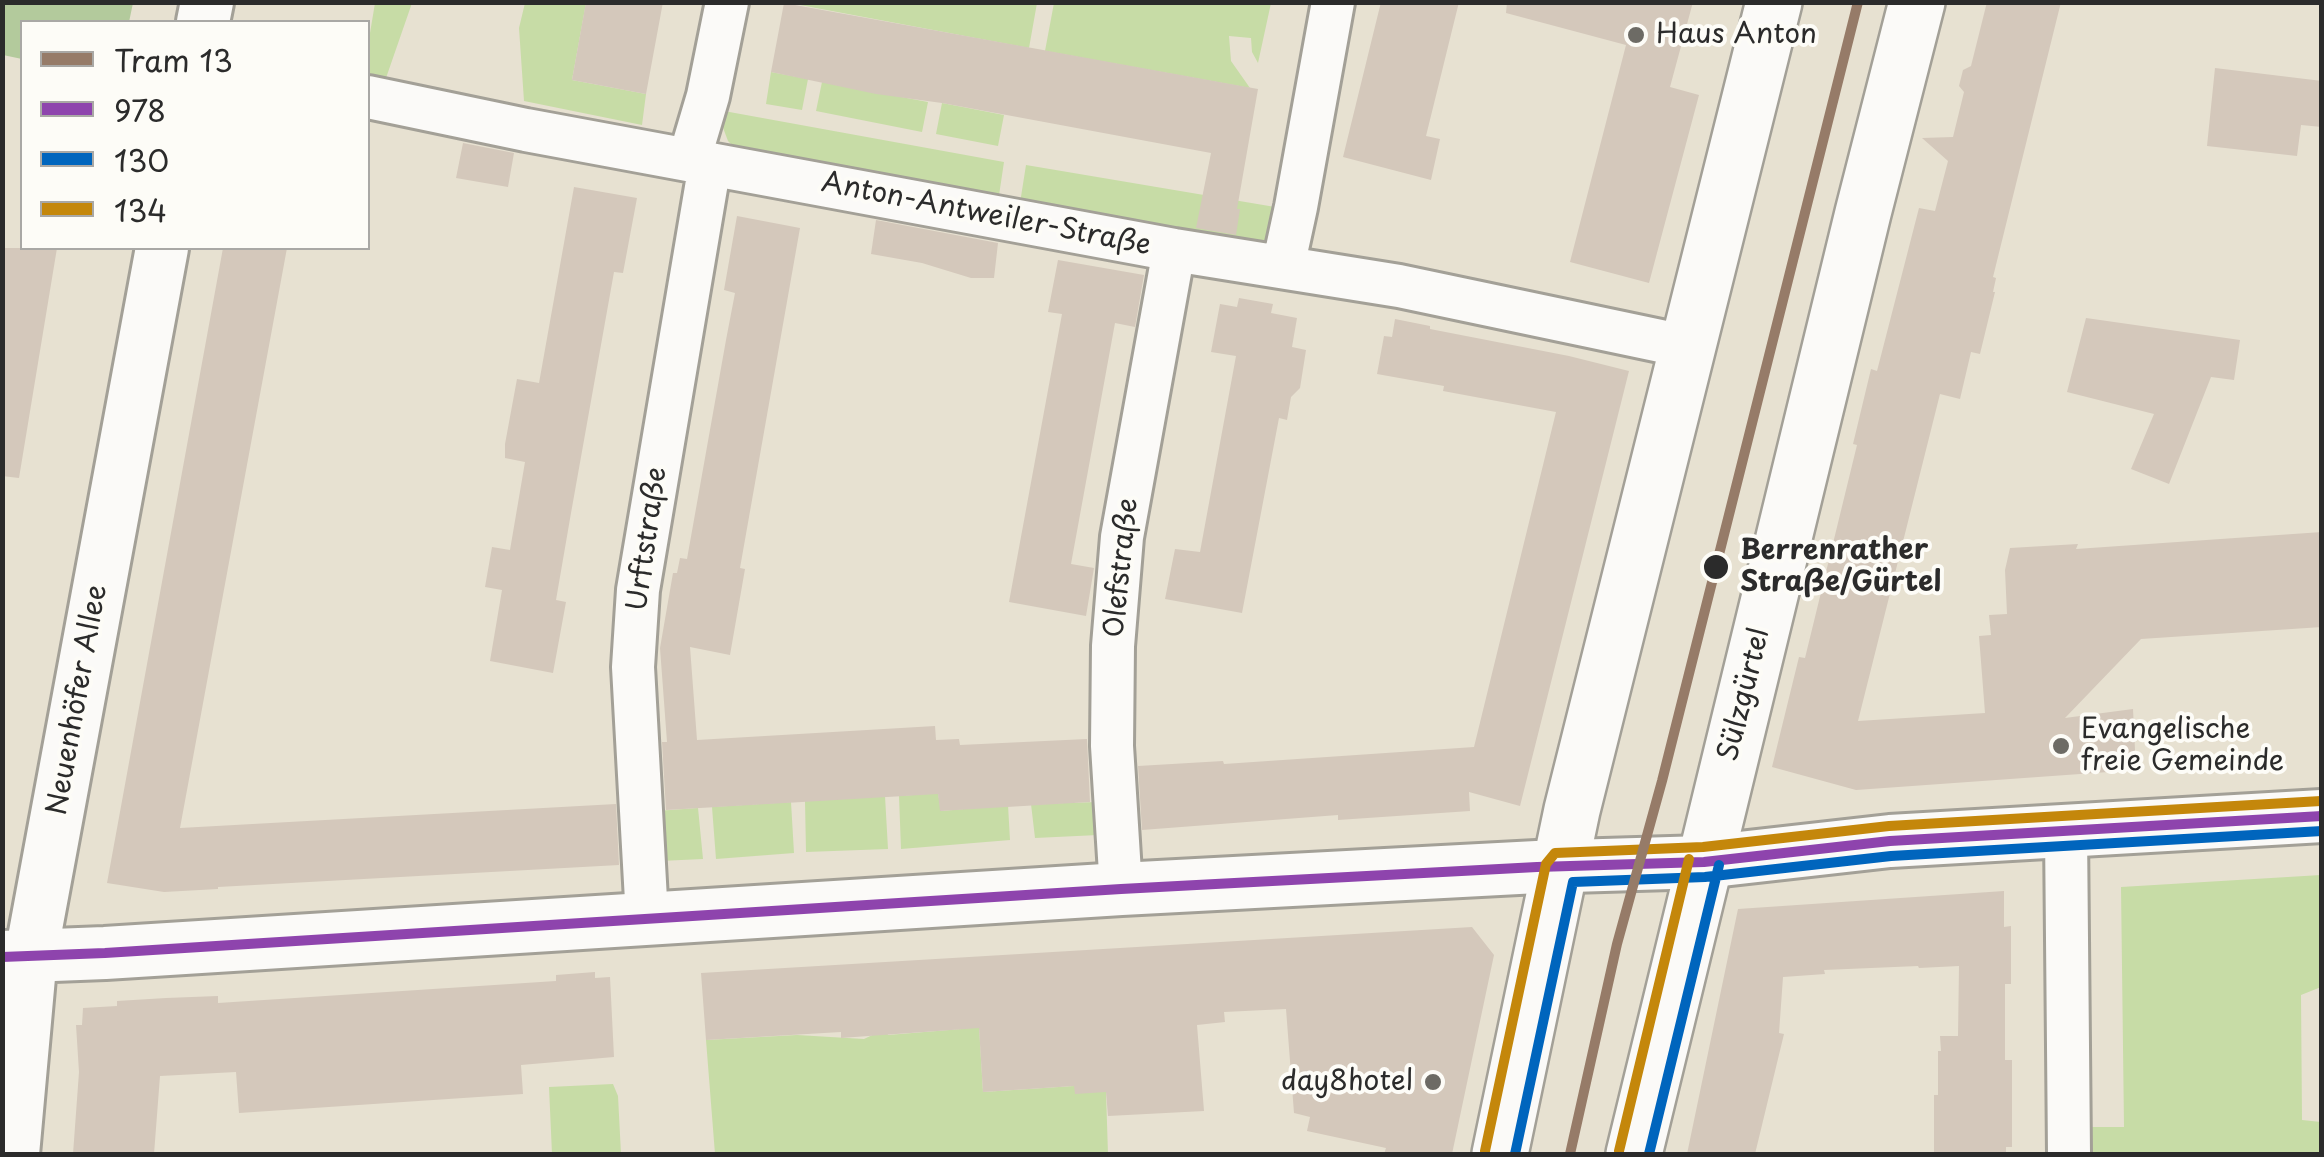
<!DOCTYPE html>
<meta charset="utf-8">
<style>
body{margin:0}
#map{position:relative;width:2324px;height:1157px;overflow:hidden;background:#e7e1d1;font-family:"Playpen Sans",sans-serif}
canvas{display:block}
.frame{position:absolute;inset:0;border:5px solid #2b2b2b;pointer-events:none}
.legend{position:absolute;left:20px;top:20px;width:350px;height:230px;box-sizing:border-box;background:#fdfcf7;border:2px solid #a9a8a5;margin:0;padding:12px 18px;list-style:none;font-size:30px;color:#2b2b2b}
.legend li{display:flex;align-items:center;gap:20px;height:50px}
.legend b{width:50px;border:2px solid #a9a8a5}
</style>
<div id="map">
<canvas width="2324" height="1157"></canvas>
<div class="frame"></div>
<ul class="legend">
<li><b style="height:12px;background:#967b68"></b>Tram 13</li>
<li><b style="height:12px;background:#8e44ad"></b>978</li>
<li><b style="height:12px;background:#0065bd"></b>130</li>
<li><b style="height:12px;background:#c4870b"></b>134</li>
</ul>
</div>
<script>
const c = document.querySelector('canvas').getContext('2d');
c.lineJoin = 'round';
function fill(path, color) { c.fillStyle = color; c.fill(path, 'evenodd'); }
const shape = rows => new Path2D(rows.map(r => 'M' + r).join(''));
function strokePath(path, color, width, dash) { c.strokeStyle = color; c.lineWidth = width; c.lineCap = dash ? 'butt' : 'round'; c.setLineDash(dash || []); c.stroke(path); }
function label(font, color, halo, rows, align = 'center') {
  c.font = font + ' "Playpen Sans",sans-serif'; c.lineWidth = 8; c.setLineDash([]); c.textBaseline = 'middle'; c.strokeStyle = halo; c.fillStyle = color; for (const [text, x, y, turn = 0] of rows) {
    c.save(); c.translate(x, y); c.rotate((+turn || 0) * Math.PI / 180); c.textAlign = isNaN(turn) ? turn : align; if (halo) c.strokeText(text, 0, 0); c.fillText(text, 0, 0); c.restore();
  }
}
fill(shape([
 [784,2,1037,3,1029,48],
 [375,3,412,3,386,78,368,74,368,45],
 [525,3,586,3,572,80,646,94,642,125,524,101,519,28],
 [1054,3,1271,3,1258,63,1252,52,1251,38,1229,36,1231,61,1250,88,1045,51],
 [771,72,808,79,802,110,766,104],
 [822,82,928,102,922,132,816,111],
 [942,103,1004,115,998,146,936,134],
 [724,111,1004,162,998,202,743,156,728,141,722,125],
 [1026,165,1281,208,1272,254,1020,203],
 [938,793,941,811,1008,805,1010,840,901,849,899,796],
 [885,796,888,849,806,852,805,801],
 [791,802,794,853,716,859,712,807],
 [1099,802,1098,835,1035,838,1031,804],
 [698,808,703,859,660,861,656,811],
 [2321,875,2321,987,2301,995,2302,1120,2321,1122,2321,1154,2091,1154,2090,1127,2124,1127,2121,887],
 [979,1026,983,1092,1074,1086,1106,1092,1108,1154,715,1154,706,1040,797,1035,864,1039,887,1028,888,1035,961,1029],
 [613,1084,618,1096,621,1154,552,1154,549,1087]
]), '#c7dca6');
fill(shape([
 [3,2,133,2,133,3,129,22,22,22,22,59,3,55]
]), '#b3ca9c');
fill(shape([
 [586,2,663,2,646,94,572,80],
 [1381,2,1459,2,1426,136,1440,139,1431,180,1343,157],
 [1507,2,1693,2,1670,87,1699,95,1649,283,1570,262,1626,45,1506,13],
 [1987,2,2061,2,1993,277,1996,278,1993,292,1995,292,1980,354,1971,352,1960,399,1940,394,1858,721,1985,713,1979,636,1991,635,1989,615,2007,614,2005,570,2010,548,2078,544,2076,549,2322,532,2322,627,2141,639,2065,718,2133,709,2136,770,1856,790,1772,767,1799,657,1805,658,1857,445,1853,444,1871,369,1877,371,1919,208,1935,211,1948,161,1922,138,1953,137,1964,92,1959,86,1963,70,1971,66],
 [784,3,1258,89,1237,209,1240,209,1236,235,1196,228,1211,153,942,103,876,94,771,72],
 [2215,68,2322,81,2322,127,2301,125,2297,156,2207,146],
 [463,143,514,153,508,187,456,178],
 [574,187,637,198,623,273,614,272,571,513,556,600,566,602,553,673,490,661,502,590,485,587,492,547,510,550,525,462,505,458,505,444,517,379,539,383],
 [737,216,800,228,740,568,745,569,730,655,690,647,697,740,935,726,936,740,959,739,960,745,1087,739,1090,802,940,811,938,794,666,810,662,742,667,742,660,648,673,573,677,573,680,558,687,559,726,340,735,293,724,290],
 [876,220,998,243,994,278,971,278,922,263,871,254],
 [2,248,57,248,19,478,2,476],
 [223,248,287,248,180,828,616,804,619,865,218,887,218,889,164,892,107,883],
 [1058,260,1144,275,1135,327,1115,323,1071,564,1094,568,1086,616,1009,602,1062,314,1048,312],
 [1239,298,1273,304,1271,313,1297,318,1292,347,1306,350,1300,388,1291,397,1287,420,1279,418,1242,613,1165,599,1175,549,1200,552,1236,356,1211,352,1220,304,1237,307],
 [2086,318,2240,340,2234,380,2211,377,2169,484,2131,469,2154,414,2067,392],
 [1395,319,1430,326,1430,329,1569,356,1629,371,1520,806,1469,792,1470,811,1338,820,1338,815,1142,830,1138,766,1223,761,1224,764,1474,747,1556,412,1443,391,1444,386,1377,374,1384,336,1392,337],
 [2004,891,2004,927,2011,926,2011,984,2005,984,2005,1060,2012,1060,2012,1147,2006,1147,2006,1154,1934,1154,1934,1095,1938,1095,1938,1051,1941,1051,1940,1036,1958,1036,1959,966,1919,968,1918,966,1824,970,1825,974,1783,977,1779,1033,1784,1034,1755,1154,1687,1154,1738,909],
 [1472,927,1494,955,1452,1154,1384,1154,1386,1148,1307,1131,1310,1117,1294,1113,1286,1009,1224,1012,1225,1022,1197,1025,1204,1111,1108,1116,1106,1092,1075,1094,1074,1086,983,1092,979,1028,841,1038,841,1032,706,1040,701,973],
 [595,972,595,978,610,977,614,1057,521,1065,523,1094,239,1113,236,1072,160,1076,154,1154,73,1154,79,1072,76,1025,82,1025,83,1008,117,1006,117,1001,166,998,218,996,218,1003,556,981,556,975]
]), '#d4c8bb');
const minor = shape([
 [368,97,526,130,1174,250,1399,286,1689,347],
 [689,160,708,96,727,2],
 [1283,267,1296,207,1333,2],
 [2066,831,2069,1154],
 [1121,889,1112,746,1113,646,1122,537,1174,250],
 [647,918,633,667,638,590,710,164]
]);
const tertiary = shape([
 [203,22,207,2],
 [2,957,105,953,1121,889,1537,867,1704,862,1890,841,2322,816],
 [13,1154,31,955,162,248]
]);
const secondary = shape([
 [1500,1154,1572,810,1774,2],
 [1634,1154,1863,213,1917,2]
]);
strokePath(minor, '#a3a097', 48);
strokePath(tertiary, '#a3a097', 58);
strokePath(secondary, '#a3a097', 60);
strokePath(minor, '#fbfaf8', 42);
strokePath(tertiary, '#fbfaf8', 52);
strokePath(secondary, '#fbfaf8', 55);
strokePath(shape([
 [2,957,105,953,1121,889,1537,867,1704,862,1890,841,2322,816]
]), '#8e44ad', 10);
strokePath(shape([
 [1515,1154,1573,882,1705,877,1891,856,2322,831],
 [1649,1154,1719,865]
]), '#0065bd', 10);
strokePath(shape([
 [1485,1151,1546,864,1555,853,1703,847,1889,826,2321,801],
 [1619,1151,1689,859]
]), '#c4870b', 10);
strokePath(shape([
 [1570,1154,1617,944,1662,781,1858,2]
]), '#967b68', 10);
for (const [x, y, r, color] of [
 [1636,35,10,"#6d6b65"],
 [1716,567,14,"#2b2b2b"],
 [2061,746,10,"#6d6b65"],
 [1433,1082,10,"#6d6b65"]
]) { const dot = new Path2D(); dot.arc(x, y, r, 0, 2 * Math.PI); c.fillStyle = color; c.fill(dot); strokePath(dot, '#fdfcf7', 4); }
label('28px', '#2b2b2b', '#fdfcf7', [
 ["Haus Anton",1656,35],
 ["Evangelische",2081,730],
 ["freie Gemeinde",2081,762],
 ["day8hotel",1413,1082,"right"]
], 'left');
label('28px', '#2b2b2b', '#fdfcf7', [
 ["Anton-Antweiler-Straße",986,215,11],
 ["Urftstraße",648,539,-82],
 ["Olefstraße",1122,568,-84],
 ["Sülzgürtel",1745,695,-76],
 ["Neuenhöfer Allee",78,700,-80]
]);
label('bold 28px', '#2b2b2b', '#fdfcf7', [
 ["Berrenrather",1740,551],
 ["Straße/Gürtel",1740,583]
], 'left');
</script>
